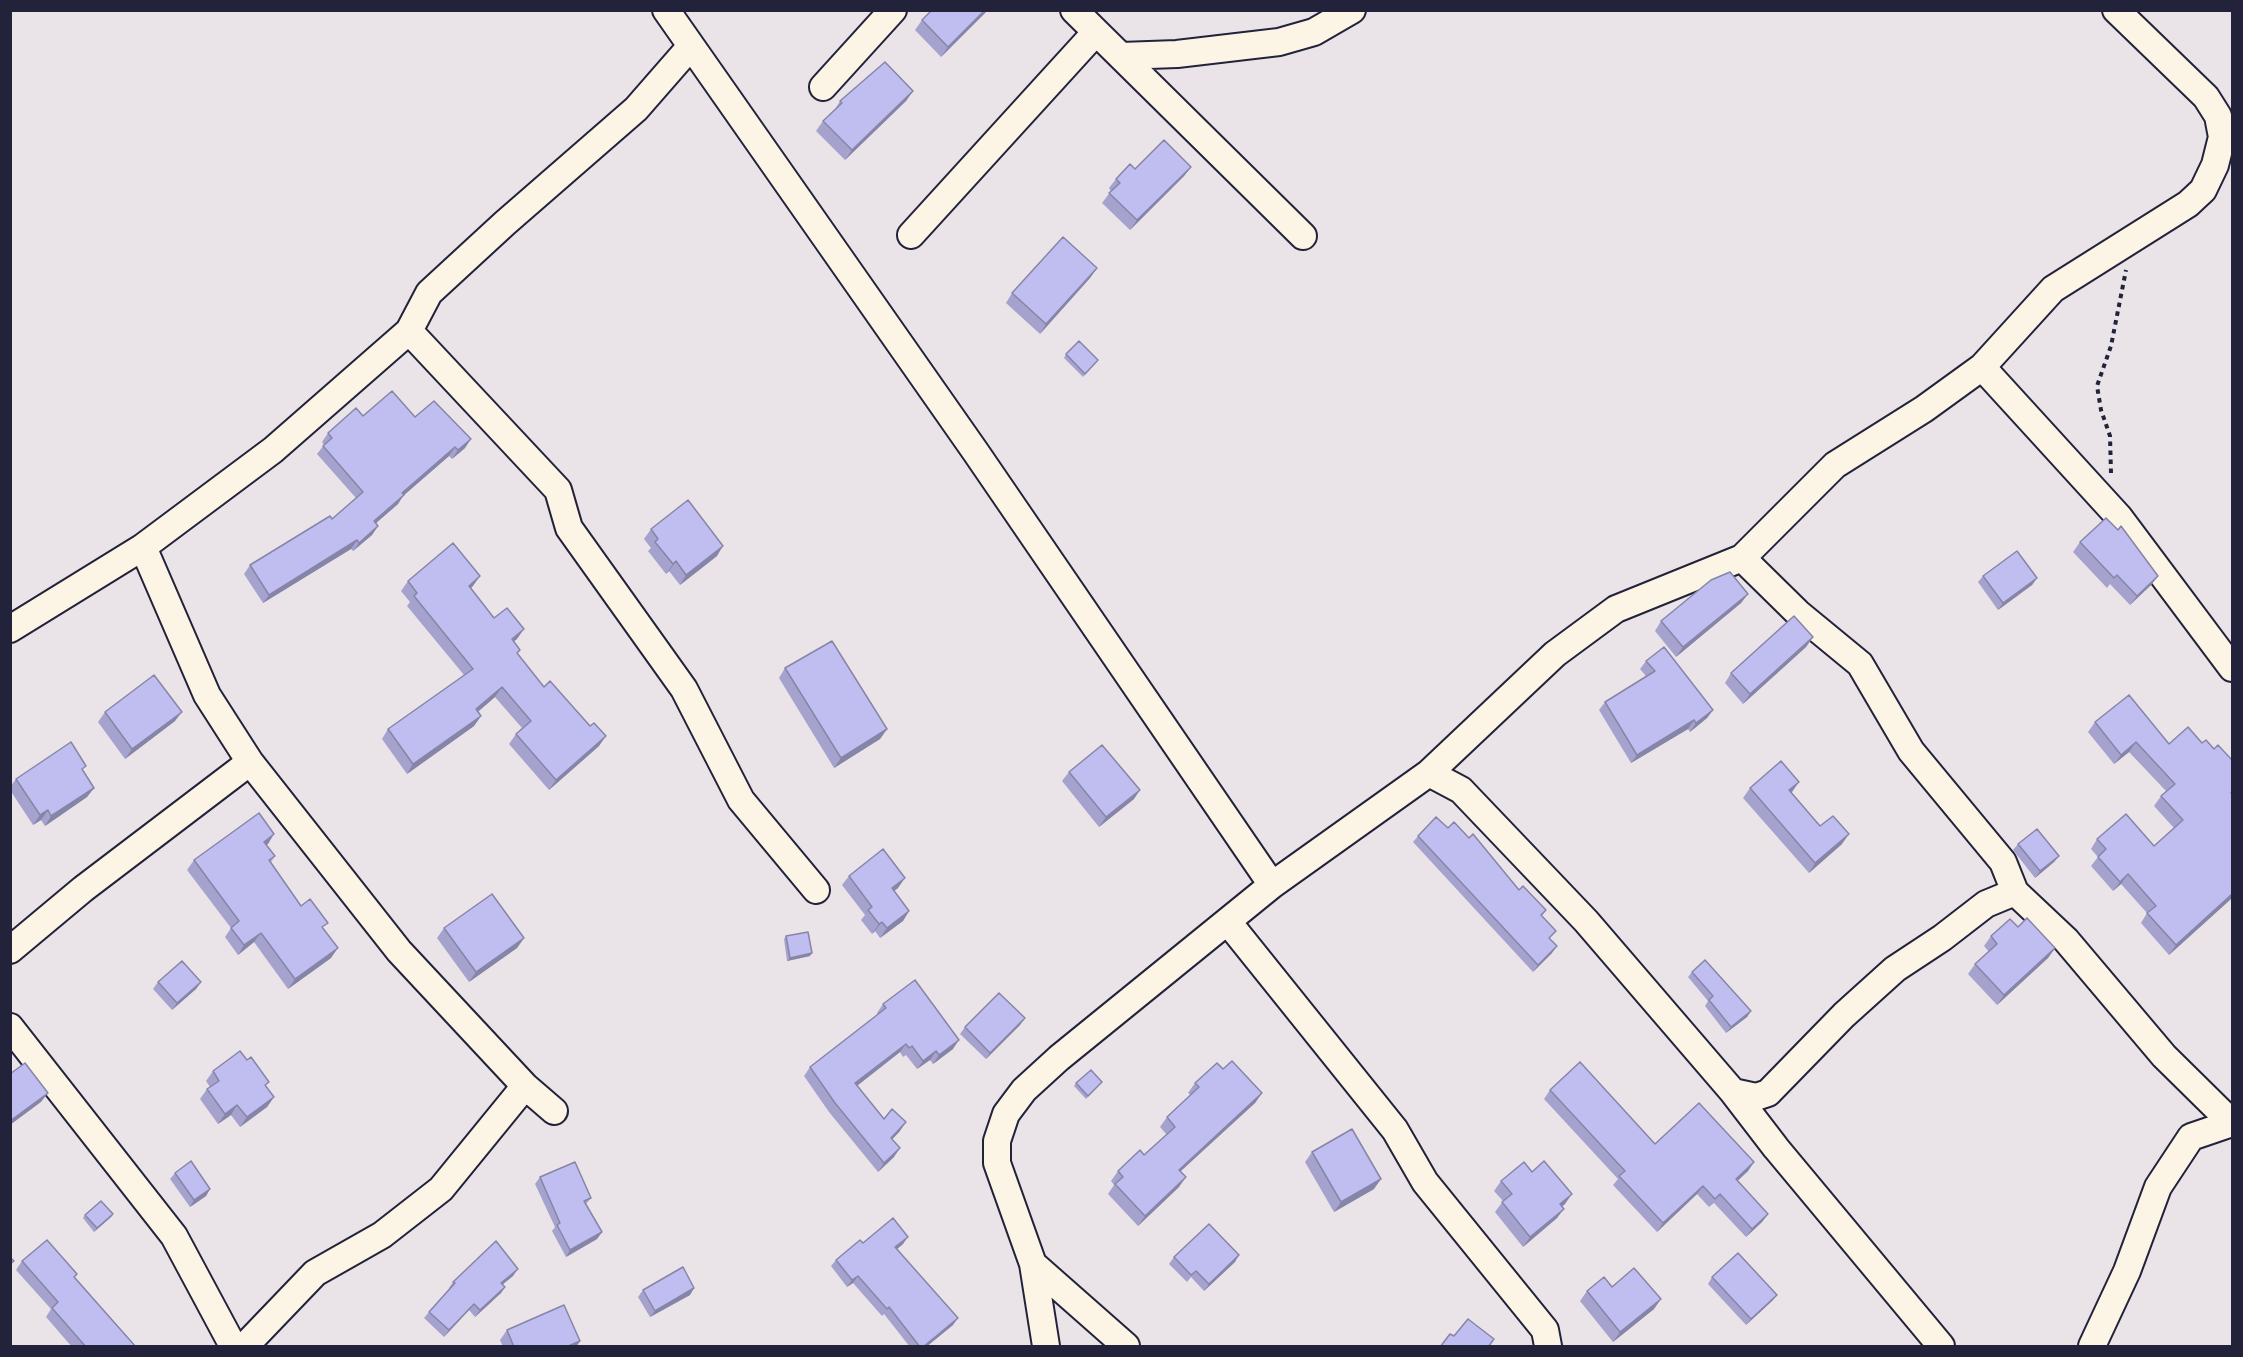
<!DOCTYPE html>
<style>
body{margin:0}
#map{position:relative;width:2243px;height:1357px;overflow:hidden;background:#eae4e8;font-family:Mali,sans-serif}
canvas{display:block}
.frame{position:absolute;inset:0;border:12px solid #22223b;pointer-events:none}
</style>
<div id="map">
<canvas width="2243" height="1357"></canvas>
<div class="frame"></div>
</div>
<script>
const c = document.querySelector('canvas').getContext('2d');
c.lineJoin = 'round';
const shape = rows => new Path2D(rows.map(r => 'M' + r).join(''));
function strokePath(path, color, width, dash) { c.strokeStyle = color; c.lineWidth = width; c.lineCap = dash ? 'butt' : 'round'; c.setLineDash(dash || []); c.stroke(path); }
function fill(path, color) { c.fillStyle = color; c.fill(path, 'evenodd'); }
const minor = shape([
 [666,10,975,451,1272,885],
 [1074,10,1303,236],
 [2116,10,2206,97,2218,116,2222,137,2215,165,2203,190,2188,204,2053,289,1982,367,2119,517,2232,668],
 [1121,56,1177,54,1279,42,1314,32,1352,10],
 [823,87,893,10],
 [911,235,1096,32],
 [409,331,558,490,569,528,684,689,741,800,816,890],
 [1982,367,1924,409,1835,465,1742,558,1798,613,1860,664,1911,751,2003,862,2015,892],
 [143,547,207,695,250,762,399,951,525,1086,554,1111],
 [10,629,143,547,273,450,409,331,429,293,505,223,636,109,691,46],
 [1429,773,1555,654,1616,609,1742,558],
 [1228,922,1395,1130,1425,1182,1545,1330,1548,1346],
 [10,950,83,889,250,762],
 [10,1027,174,1236,233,1346],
 [1733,1092,1756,1097,1768,1093,1844,1015,1895,969,1942,938,1986,904,2015,892,2066,940,2164,1056,2232,1123],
 [1033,1264,1126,1346],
 [245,1346,315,1273,382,1235,441,1189,525,1086],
 [1046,1346,1033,1264,997,1163,997,1141,1006,1114,1024,1090,1059,1058,1272,885,1429,773,1461,790,1586,921,1733,1092,1776,1148,1941,1346],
 [2092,1346,2127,1271,2158,1187,2191,1137,2232,1123]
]);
strokePath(minor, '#22223b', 30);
strokePath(shape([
 [2111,473,2110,436,2101,410,2097,386,2111,346,2126,270]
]), '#22223b', 4, [4.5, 4.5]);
strokePath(minor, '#fcf5e5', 26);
fill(shape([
 [932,10,988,10,941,57,915,30,922,20],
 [913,91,906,101,845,160,816,131,823,121,834,111,840,101],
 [1191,167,1184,176,1130,230,1102,203,1111,191,1109,188,1116,179,1135,169],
 [1097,268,1090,278,1040,334,1006,303,1012,293],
 [1066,354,1098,360,1083,377,1064,358],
 [363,416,415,417,465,448,452,459,449,456,403,496,398,504,376,523,378,526,372,535,353,551,351,549,263,603,244,574,250,565,332,519,356,498,317,454,324,445,322,442,328,433],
 [651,529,717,556,680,585,669,571,666,574,648,551,651,548,644,539],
 [2080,542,2158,576,2151,585,2130,605,2110,584,2107,588,2073,552],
 [1983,576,2037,578,2032,585,1998,610,1978,582],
 [408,581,473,586,471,588,494,618,517,639,514,641,517,654,544,687,599,746,549,790,509,744,516,734,522,728,495,697,478,712,481,716,474,726,407,774,382,739,388,729,464,675,407,606,410,602,401,591],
 [1748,594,1741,603,1676,657,1655,631,1661,621],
 [1813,637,1806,647,1743,704,1725,683,1731,673],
 [1646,661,1713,710,1707,718,1690,732,1688,729,1631,763,1599,710,1605,702,1646,676,1640,669],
 [785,668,887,729,880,739,834,768,779,678],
 [105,712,175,721,125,759,98,722],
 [2095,722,2169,744,2202,743,2232,760,2232,901,2231,899,2169,955,2141,923,2147,913,2121,884,2113,891,2091,866,2098,857,2091,849,2097,839,2154,846,2174,828,2154,806,2161,796,2166,791,2129,752,2114,764,2088,732],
 [1069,772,1134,799,1099,827,1062,781],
 [16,779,94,788,87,797,45,826,41,820,33,825,10,790,10,787],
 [1750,788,1792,792,1791,793,1820,826,1842,844,1809,873,1743,798],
 [1448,828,1519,890,1546,910,1542,916,1550,939,1552,953,1533,972,1413,842,1418,836],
 [268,844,266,845,275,856,271,862,301,906,323,929,331,958,288,989,254,942,238,955,225,937,231,928,187,870,194,860],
 [2018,844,2059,856,2054,862,2035,878,2013,850],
 [849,876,898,888,894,891,909,911,903,921,880,938,875,931,872,934,861,920,865,915,842,885],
 [2018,927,2055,948,2048,958,1997,1005,1968,974,1975,964,1989,952,1984,946,1991,936],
 [444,928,524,938,517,948,469,982,437,938],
 [786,936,810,956,787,961,784,939],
 [1692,972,1751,1011,1747,1017,1726,1033,1705,1006,1708,1001,1688,977],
 [158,982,201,982,196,989,172,1010,153,989],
 [883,1004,953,1049,933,1064,930,1060,917,1069,906,1055,903,1057,900,1052,857,1086,884,1119,900,1131,892,1139,894,1157,878,1172,829,1112,804,1076,810,1067,878,1015,877,1013],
 [1025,1018,1020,1025,986,1059,960,1034,965,1027],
 [1223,1069,1262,1093,1255,1103,1181,1171,1179,1187,1138,1226,1108,1194,1114,1185,1111,1181,1118,1171,1144,1155,1167,1135,1160,1127,1167,1117,1191,1095,1188,1093,1195,1083],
 [213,1071,266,1087,274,1097,267,1107,240,1127,231,1115,218,1124,200,1099,207,1089,210,1087,206,1081],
 [1102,1082,1086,1099,1074,1086,1076,1083],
 [1550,1090,1655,1144,1754,1162,1748,1171,1737,1181,1768,1214,1762,1222,1746,1237,1714,1203,1709,1207,1697,1194,1657,1232,1613,1185,1618,1179,1544,1099],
 [1312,1152,1374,1189,1334,1212,1305,1162],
 [1532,1172,1565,1204,1562,1206,1557,1218,1523,1247,1495,1212,1503,1201,1494,1191,1501,1181],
 [175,1173,210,1189,206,1196,190,1207,170,1179],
 [540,1177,591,1198,586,1204,602,1232,597,1239,566,1257,552,1231,555,1227,535,1184],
 [113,1214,111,1217,94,1232,83,1218,85,1215],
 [863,1243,903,1244,897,1249,953,1325,926,1347,910,1347,884,1314,882,1316,853,1283,847,1287,831,1266,836,1260],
 [1174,1257,1235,1262,1204,1291,1191,1277,1187,1282,1169,1264],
 [22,1261,77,1274,75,1277,136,1347,72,1347,46,1317,51,1309,16,1270],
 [513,1276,503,1284,505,1287,501,1293,475,1317,469,1310,444,1337,424,1318,429,1312,449,1289,449,1288,453,1282],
 [1712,1277,1777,1295,1772,1301,1746,1325,1708,1284],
 [1612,1287,1654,1309,1613,1342,1580,1301,1587,1291],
 [694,1288,690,1295,650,1317,638,1297,643,1290],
 [507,1330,580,1341,576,1347,503,1347,500,1340]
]), '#a5a3ce');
fill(shape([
 [985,10,988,10,941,57,948,47],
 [913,91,906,101,845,160,852,150],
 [1191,167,1184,176,1130,230,1137,220],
 [1097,268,1090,278,1040,334,1046,324],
 [471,439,465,448,452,459,458,450],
 [455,447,449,456,403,496,398,504,368,530,374,521,402,493],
 [378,526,372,535,353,551,359,543],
 [357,540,351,549,263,603,269,595],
 [723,546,717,556,680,585,686,575],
 [676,561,669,571,666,574,673,564],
 [480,576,473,586,462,596,469,586],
 [2158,576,2151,585,2130,605,2137,596],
 [2037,578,2032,585,1998,610,2003,603],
 [1748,594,1741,603,1676,657,1683,647],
 [524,629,517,639,505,648,512,639],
 [1813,637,1806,647,1743,704,1750,694],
 [502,687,495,697,469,719,476,709],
 [1713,710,1707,718,1690,732,1696,723],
 [182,712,175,721,125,759,132,749],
 [481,716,474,726,407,774,413,764],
 [1694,720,1688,729,1631,763,1637,755],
 [887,729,880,739,834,768,841,758],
 [606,736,599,746,549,790,556,780],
 [2136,742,2129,752,2114,764,2121,755],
 [1799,782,1792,792,1782,800,1789,790],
 [94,788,87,797,45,826,51,816],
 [1140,790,1134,799,1099,827,1106,817],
 [48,810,41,820,33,825,40,815],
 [274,834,268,844,257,851,264,842],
 [1849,834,1842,844,1809,873,1815,863],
 [2059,856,2054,862,2035,878,2040,871],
 [2128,874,2121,884,2113,891,2120,882],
 [905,878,898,888,885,898,892,888],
 [2232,894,2232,897,2231,899,2169,955,2176,945],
 [909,911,903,921,880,938,887,928],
 [882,922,875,931,872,934,879,924],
 [261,933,254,942,238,955,244,945],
 [524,938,517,948,469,982,476,972],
 [1557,946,1552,953,1533,972,1538,965],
 [338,948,331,958,288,989,295,979],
 [2055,948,2048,958,1997,1005,2004,995],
 [812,953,810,956,787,961,790,958],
 [201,982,196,989,172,1010,177,1003],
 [1751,1011,1747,1017,1726,1033,1731,1027],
 [1025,1018,1020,1025,986,1059,990,1053],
 [959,1040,953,1049,933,1064,939,1055],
 [906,1044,900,1052,849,1092,855,1083],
 [936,1051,930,1060,917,1069,923,1061],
 [48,1093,41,1102,10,1125,10,1121],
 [1262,1093,1255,1103,1172,1179,1179,1170],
 [274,1097,267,1107,240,1127,247,1117],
 [237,1105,231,1115,218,1124,225,1114],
 [906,1122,900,1131,885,1147,891,1138],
 [900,1148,894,1157,878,1172,884,1163],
 [1754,1162,1748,1171,1730,1188,1736,1179],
 [1186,1177,1179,1187,1138,1226,1145,1216],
 [1381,1179,1374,1189,1334,1212,1341,1202],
 [1703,1186,1697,1194,1657,1232,1663,1223],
 [210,1189,206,1196,190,1207,194,1200],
 [1572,1194,1565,1204,1553,1214,1560,1204],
 [1564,1209,1557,1218,1523,1247,1530,1237],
 [113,1214,111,1217,94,1232,97,1228],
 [1768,1214,1762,1222,1746,1237,1752,1229],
 [602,1232,597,1239,566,1257,570,1250],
 [908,1237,903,1244,891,1254,895,1247],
 [1239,1255,1235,1262,1204,1291,1209,1284],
 [518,1269,513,1276,497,1289,501,1283],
 [858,1276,853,1283,847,1287,852,1280],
 [505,1287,501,1293,475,1317,480,1310],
 [694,1288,690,1295,650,1317,655,1311],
 [1777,1295,1772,1301,1746,1325,1751,1319],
 [1661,1299,1654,1309,1613,1342,1620,1332],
 [474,1304,469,1310,444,1337,449,1330],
 [958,1318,953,1325,926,1347,923,1347],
 [580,1341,576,1347,566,1347]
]), '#8685a8');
const building = shape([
 [932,10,985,10,948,47,922,20,932,10],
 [885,62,913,91,852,150,823,121,842,103,840,101,885,62],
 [1164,140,1191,167,1137,220,1109,193,1120,183,1116,179,1130,164,1135,169,1164,140],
 [1063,237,1097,268,1046,324,1012,293,1063,237],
 [1079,341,1098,360,1085,374,1066,354,1079,341],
 [392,391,415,417,434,401,471,439,458,450,455,447,402,493,404,495,374,521,378,526,359,543,357,540,269,595,250,565,330,516,332,519,363,492,323,446,332,438,328,433,356,408,363,416,392,391],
 [688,500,723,546,686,575,676,561,673,564,655,542,658,539,651,529,688,500],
 [2106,518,2118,530,2121,526,2158,576,2137,596,2117,575,2114,578,2080,542,2106,518],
 [453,543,480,576,469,586,494,618,507,608,524,629,512,639,520,650,517,653,544,687,550,681,590,726,594,723,606,736,556,780,516,734,531,721,502,687,476,709,481,716,413,764,388,729,473,669,414,596,417,593,408,581,453,543],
 [2017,551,2037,578,2003,603,1983,576,2017,551],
 [1730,572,1748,594,1683,647,1661,621,1711,580,1730,572],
 [1794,616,1813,637,1750,694,1731,673,1794,616],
 [832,641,887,729,841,758,785,668,832,641],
 [1664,647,1713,710,1696,723,1694,720,1637,755,1605,702,1655,671,1646,661,1664,647],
 [154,675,182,712,132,749,105,712,154,675],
 [2129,695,2169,744,2188,727,2202,743,2206,740,2214,749,2218,745,2232,760,2232,791,2231,793,2232,794,2232,894,2176,945,2147,913,2156,906,2128,874,2120,882,2098,857,2106,849,2097,839,2126,814,2154,846,2183,820,2161,796,2175,784,2136,742,2121,755,2095,722,2129,695],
 [71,742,86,766,82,769,94,788,51,816,48,810,40,815,16,779,71,742],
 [1102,745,1140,790,1106,817,1069,772,1102,745],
 [1781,761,1799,782,1789,790,1820,826,1833,816,1849,834,1815,863,1750,788,1781,761],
 [259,813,274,834,264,842,275,856,269,860,301,906,310,899,328,923,322,927,338,948,295,979,261,933,244,945,231,928,239,921,194,860,259,813],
 [1436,817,1448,828,1454,822,1469,838,1473,834,1519,890,1523,886,1546,910,1541,915,1556,931,1549,938,1557,946,1538,965,1418,836,1436,817],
 [2037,829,2059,856,2040,871,2018,844,2037,829],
 [883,849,905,878,892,888,909,911,887,928,882,922,879,924,868,910,872,907,849,876,883,849],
 [492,894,524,938,476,972,444,928,492,894],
 [2027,918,2055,948,2004,995,1975,964,1997,944,1991,936,2010,919,2018,927,2027,918],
 [808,932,812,953,790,958,786,936,808,932],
 [1705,960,1751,1011,1731,1027,1709,1000,1713,996,1692,972,1705,960],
 [182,961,201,982,177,1003,158,982,182,961],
 [915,980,959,1040,939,1055,936,1051,923,1061,912,1046,909,1048,906,1044,855,1083,884,1119,892,1109,906,1122,891,1138,900,1148,884,1163,835,1103,810,1067,886,1008,883,1004,915,980],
 [999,993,1025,1018,990,1053,965,1027,999,993],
 [240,1051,247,1060,251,1057,269,1082,265,1085,274,1097,247,1117,237,1105,225,1114,207,1089,219,1081,213,1071,240,1051],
 [1232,1061,1262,1093,1179,1170,1186,1177,1145,1216,1115,1184,1123,1177,1118,1171,1140,1150,1144,1155,1175,1127,1167,1117,1199,1087,1195,1083,1217,1063,1223,1069,1232,1061],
 [1580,1062,1655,1144,1699,1103,1754,1162,1736,1179,1768,1214,1752,1229,1720,1194,1715,1199,1703,1186,1663,1223,1619,1176,1625,1171,1550,1090,1580,1062],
 [25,1063,48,1093,10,1121,10,1074,25,1063],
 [1091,1070,1102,1082,1088,1096,1076,1083,1091,1070],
 [1352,1129,1381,1179,1341,1202,1312,1152,1352,1129],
 [191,1161,210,1189,194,1200,175,1173,191,1161],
 [1544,1161,1572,1194,1560,1204,1564,1209,1530,1237,1502,1202,1512,1194,1501,1181,1524,1162,1532,1172,1544,1161],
 [575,1162,591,1198,584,1201,602,1232,570,1250,557,1225,560,1223,540,1177,575,1162],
 [101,1201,113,1214,97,1228,85,1215,101,1201],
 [893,1218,908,1237,895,1247,958,1318,923,1347,920,1347,889,1307,887,1309,858,1276,852,1280,836,1260,860,1240,863,1243,893,1218],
 [1209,1224,1239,1255,1209,1284,1196,1271,1191,1275,1174,1257,1209,1224],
 [47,1240,77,1274,74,1277,136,1347,86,1347,52,1308,58,1302,22,1261,47,1240],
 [496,1241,518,1269,501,1283,505,1287,480,1310,474,1304,449,1330,429,1312,455,1283,453,1282,496,1241],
 [1738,1253,1777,1295,1751,1319,1712,1277,1738,1253],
 [10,1257,14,1261,10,1264,10,1257],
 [683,1267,694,1288,655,1311,643,1290,683,1267],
 [1634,1268,1661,1299,1620,1332,1587,1291,1604,1277,1612,1287,1634,1268],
 [564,1305,580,1341,566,1347,514,1347,507,1330,564,1305],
 [1468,1319,1494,1339,1488,1347,1440,1347,1450,1334,1454,1336,1468,1319]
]);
fill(building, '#c0bef0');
strokePath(building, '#8685a8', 1.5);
</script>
